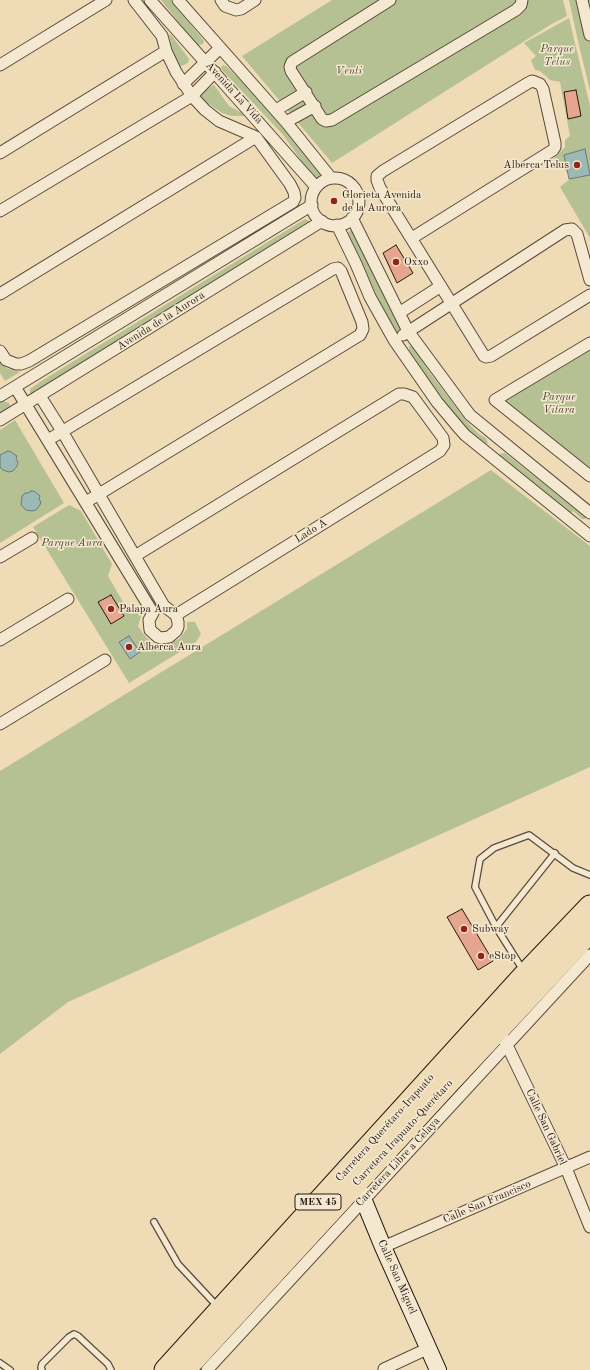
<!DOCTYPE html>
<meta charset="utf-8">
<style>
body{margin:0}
canvas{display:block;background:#f0dbb7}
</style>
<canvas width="590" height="1370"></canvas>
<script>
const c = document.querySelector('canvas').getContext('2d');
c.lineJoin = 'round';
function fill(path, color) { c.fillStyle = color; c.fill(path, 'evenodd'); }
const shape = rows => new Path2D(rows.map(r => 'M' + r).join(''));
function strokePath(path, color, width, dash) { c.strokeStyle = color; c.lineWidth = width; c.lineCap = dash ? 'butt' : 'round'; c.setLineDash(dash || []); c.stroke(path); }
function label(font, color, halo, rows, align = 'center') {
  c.font = font + ' "Old Standard TT",serif'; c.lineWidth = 3; c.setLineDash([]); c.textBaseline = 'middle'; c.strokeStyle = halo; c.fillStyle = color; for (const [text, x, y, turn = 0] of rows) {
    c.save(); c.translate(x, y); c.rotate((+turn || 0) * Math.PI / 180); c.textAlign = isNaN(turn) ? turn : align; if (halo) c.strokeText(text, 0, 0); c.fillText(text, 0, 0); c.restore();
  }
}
fill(shape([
 [161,0,171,0,204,41,203,44,199,45,195,43],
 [332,0,563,0,567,16,550,25,332,163,242,56],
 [569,0,590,0,590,91,578,41],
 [569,18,590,106,590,238,560,187,571,178,561,164,554,158,565,147,565,140,570,136,560,82,550,80,540,71,535,70,531,60,536,56,524,43],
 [169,34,172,36,189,59,188,63,179,67,172,49],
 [223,65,226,66,273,111,320,171,320,176,315,177,311,175,284,136,273,124,222,70,221,67],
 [214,85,229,106,242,113,244,116,231,116,222,113,207,103,198,94],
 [305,219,309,221,309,224,32,395,30,393,30,389,43,380],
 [352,230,401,327,398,331,393,330,349,237,348,233,349,231],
 [409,346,413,346,430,373,466,421,479,434,486,438,488,443,486,444,480,443,467,430,431,384,409,350],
 [590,349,590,468,504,400],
 [0,360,6,368,20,372,5,381,0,373],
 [3,401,9,403,10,406,0,413,0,402],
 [15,420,64,503,0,543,0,430],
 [505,453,584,516,586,518,585,519,582,519,573,511,571,513,568,512,500,458,500,454],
 [491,470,590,546,590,767,68,1002,0,1054,0,771],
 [69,505,81,511,112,564,108,576,130,614,139,608,141,616,138,626,145,636,155,646,166,644,179,639,187,629,187,622,195,622,201,634,196,642,129,683,33,527]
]), '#b5c192');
const water = shape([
 [585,149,590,175,569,179,564,155,585,149],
 [8,451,11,452,17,456,16,459,18,462,17,466,13,471,9,472,3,470,0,467,0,455,8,451],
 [31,491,34,491,40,496,39,499,41,502,40,505,36,510,32,511,26,510,21,505,22,496,25,493,28,493,31,491],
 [129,636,140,652,130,659,119,642,129,636]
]);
fill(water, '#9bbab5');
strokePath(water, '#6d7a74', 1);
const building = shape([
 [576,90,581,116,568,119,564,92,576,90],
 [396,245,413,273,397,283,383,253,396,245],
 [111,595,124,616,111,624,98,602,111,595],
 [462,909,493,961,478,970,447,917,462,909]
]);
fill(building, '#e6a58e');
strokePath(building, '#271b13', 1);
const lane = shape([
 [496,927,555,853],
 [523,970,496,927,475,887,480,859,494,848,529,835,573,868,590,875],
 [154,1222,178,1264,218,1307],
 [0,1363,10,1370],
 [42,1370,41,1368,42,1364,69,1337,74,1334,78,1336,108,1364,111,1370]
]);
const street = shape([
 [150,0,316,187],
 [178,0,286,122,331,178],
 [221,0,225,6,236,10,241,9,255,0],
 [390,0,292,62,290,67,291,71,322,119,326,121,332,120,516,10,521,5,522,0],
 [582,0,590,35],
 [0,65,106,0],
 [183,84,220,48],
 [276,110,306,92],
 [286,122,315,106],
 [0,153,166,51],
 '311 202a24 24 0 1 1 48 0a24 24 0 1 1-48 0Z',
 [0,211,192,96,215,72],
 [352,218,408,331,470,415,590,513],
 [337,225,356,264,370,297,394,340,437,402,458,427,465,435,590,536],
 [412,238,553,150,555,147,555,143,543,89,540,84,535,82,532,81,528,83,383,171,377,176,377,180,380,188,484,356,486,357,491,356,590,295],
 [0,294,256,137],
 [399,313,441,286],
 [403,335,565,230,572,229,577,234,590,280],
 [590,343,495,400,590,476],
 [0,351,6,360,16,364,21,364,29,361,293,202,295,198,294,192,290,184,256,137,219,121,205,110,192,96,176,72,166,51,162,36,134,0],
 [15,387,153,613,149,620,150,630,158,637,161,638,169,637,176,631,178,627,178,622,176,615,164,606,62,431,40,396],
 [0,396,312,205],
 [0,420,322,221],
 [48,440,333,269,338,268,341,271,362,322,363,329,360,335,86,502],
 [135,556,399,394,404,394,413,397,443,438,444,445,440,451,176,615],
 [0,557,32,538],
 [0,640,68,599],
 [0,724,105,660],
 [504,1039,566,1168,590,1227],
 [383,1247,590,1157],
 [384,1369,429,1348],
 [207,1370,590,955]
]);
const secondary = shape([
 [357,1184,383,1247,438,1370]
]);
const highway = shape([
 [165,1370,525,974,590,906],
 [185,1370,449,1083,590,932]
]);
strokePath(lane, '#594b3c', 8);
strokePath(street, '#594b3c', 13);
strokePath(secondary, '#271b13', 18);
strokePath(highway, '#271b13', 23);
strokePath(lane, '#f5e8d0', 5.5);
strokePath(street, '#f5e8d0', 11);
strokePath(secondary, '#f5e8d0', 16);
strokePath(highway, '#f0dbb7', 21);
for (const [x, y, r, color] of [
 [577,165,4,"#8f2418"],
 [334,201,4,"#8f2418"],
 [396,262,4,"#8f2418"],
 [111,609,4,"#8f2418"],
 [129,647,4,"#8f2418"],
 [464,929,4,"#8f2418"],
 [481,956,4,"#8f2418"]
]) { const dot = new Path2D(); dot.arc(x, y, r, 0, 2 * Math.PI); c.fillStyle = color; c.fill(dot); strokePath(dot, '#f5e8d0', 1.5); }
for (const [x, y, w] of [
 [318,1202,46]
]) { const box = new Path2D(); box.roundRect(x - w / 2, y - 8, w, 16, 3); c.fillStyle = '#f5e8d0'; c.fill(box); strokePath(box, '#271b13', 1); }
label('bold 10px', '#271b13', null, [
 ["MEX 45",318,1202]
]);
label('italic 11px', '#524d39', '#f5e8d0', [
 ["Parque",557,49],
 ["Telus",557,62],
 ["Venti",349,71],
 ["Parque",559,397],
 ["Vitara",559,410],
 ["Parque Aura",72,543]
]);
label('11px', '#271b13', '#f5e8d0', [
 ["Avenida La Vida",234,93,48],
 ["Avenida de la Aurora",161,321,-32],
 ["Lado A",311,531,-32],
 ["Calle San Gabriel",546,1127,65],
 ["Carretera Querétaro-Irapuato",385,1128,-48],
 ["Carretera Irapuato-Querétaro",403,1133,-47],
 ["Carretera Libre a Celaya",398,1162,-47],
 ["Calle San Francisco",487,1202,-23],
 ["Calle San Miguel",397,1277,66]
]);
label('11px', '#271b13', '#f5e8d0', [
 ["Alberca Telus",569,165,"right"],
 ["Glorieta Avenida",342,195],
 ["de la Aurora",342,208],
 ["Oxxo",404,262],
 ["Palapa Aura",119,609],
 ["Alberca Aura",137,647],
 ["Subway",472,929],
 ["eStop",489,956]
], 'left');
</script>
